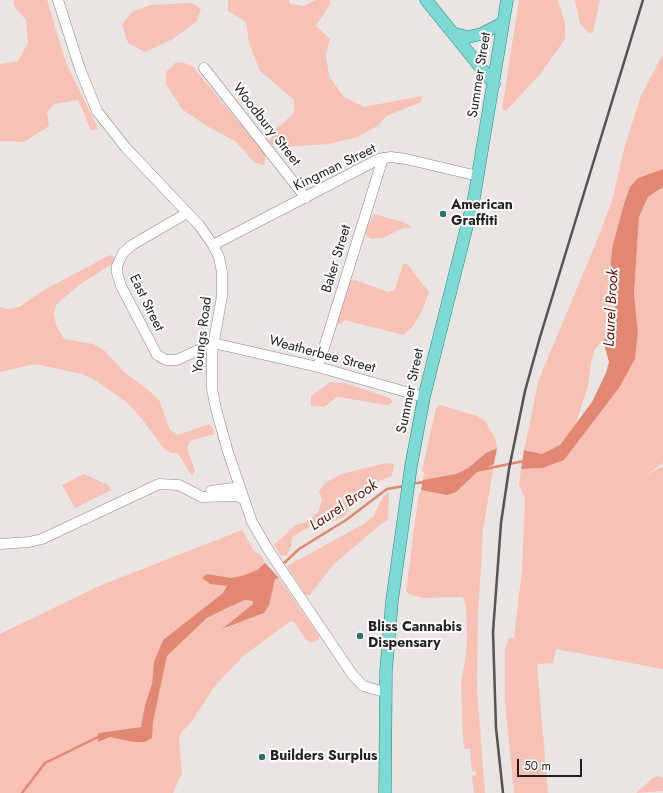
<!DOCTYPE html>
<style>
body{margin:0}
#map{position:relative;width:663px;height:793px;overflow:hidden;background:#eae4e2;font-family:Jost,sans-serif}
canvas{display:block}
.scale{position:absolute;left:517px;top:759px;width:65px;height:18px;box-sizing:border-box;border:2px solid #211f1f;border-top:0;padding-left:5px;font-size:12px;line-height:14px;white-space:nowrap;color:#211f1f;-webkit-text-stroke:3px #fff;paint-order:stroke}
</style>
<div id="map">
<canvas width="663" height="793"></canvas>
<div class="scale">50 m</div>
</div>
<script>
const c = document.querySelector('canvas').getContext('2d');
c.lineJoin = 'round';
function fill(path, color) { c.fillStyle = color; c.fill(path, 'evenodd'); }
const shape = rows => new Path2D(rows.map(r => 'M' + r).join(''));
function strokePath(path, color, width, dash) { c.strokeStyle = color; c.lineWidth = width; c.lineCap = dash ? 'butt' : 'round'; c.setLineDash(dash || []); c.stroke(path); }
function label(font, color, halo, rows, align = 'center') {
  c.font = font + ' Jost,sans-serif'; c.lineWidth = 4; c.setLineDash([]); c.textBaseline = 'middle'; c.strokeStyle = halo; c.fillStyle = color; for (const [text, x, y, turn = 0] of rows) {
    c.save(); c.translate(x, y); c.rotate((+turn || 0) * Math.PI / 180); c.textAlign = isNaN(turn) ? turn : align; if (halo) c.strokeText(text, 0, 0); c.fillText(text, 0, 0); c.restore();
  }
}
fill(shape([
 [14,0,47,0,66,63,97,126,97,130,91,130,78,100,54,104,47,112,49,126,24,142,0,141,0,64,18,61,28,43,26,20,14,6],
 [228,0,289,0,290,4,303,6,316,0,330,0,330,4,316,26,330,39,326,54,329,76,344,97,364,107,422,96,421,102,386,116,379,125,358,137,329,144,280,147,269,143,274,131,294,113,294,100,260,71,249,43,246,22,228,11],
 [519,0,558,0,565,23,565,39,541,73,506,111,502,109],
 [575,0,600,0,593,32,589,33,580,24],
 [192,3,201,9,197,21,173,39,145,52,128,43,122,25,132,12,151,5],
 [663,54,663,169,638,178,624,204,612,248,610,272,615,301,616,320,612,336,603,340,595,349,591,362,588,386,575,425,560,445,542,454,524,450,539,379,596,243,612,201,625,145,641,96],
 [182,62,193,67,266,155,264,165,254,162,235,141,205,125,182,109,166,84,166,72,175,63],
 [663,187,663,463,645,476,663,466,663,669,556,649,553,663,537,664,548,793,514,793,505,702,505,648,509,638,514,638,522,569,525,499,519,485,521,469,543,468,564,460,619,388,635,359,638,333,634,294,639,217,648,197],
 [374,214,403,222,411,226,410,228,403,228,383,238,371,239,366,235,366,229],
 [110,255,116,258,112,264,79,285,56,305,54,314,56,325,64,339,93,344,105,351,124,372,147,389,159,400,170,430,178,435,209,424,213,428,214,434,190,441,187,448,195,471,192,476,178,453,171,453,164,449,142,419,126,402,92,378,82,374,35,364,0,372,0,307,8,309,19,307,44,290],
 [403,264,407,264,429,292,421,313,413,326,404,335,344,320,342,324,339,324,336,317,350,281,355,280,388,292,395,290],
 [330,382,345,383,390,398,393,402,388,405,337,397,324,407,311,406,311,396],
 [440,405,477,416,485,421,495,438,497,448,486,453,468,468,456,474,423,480,424,472,422,471,436,408],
 [386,463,394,464,392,476,379,481,359,497,344,516,334,521,318,522,292,537,291,547,287,555,281,556,274,545,295,525,306,522,318,512,322,500,319,491,325,483,341,474],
 [494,464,483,530,478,617,477,690,485,793,474,793,472,776,476,775,476,771,472,771,470,749,464,749,463,737,461,682,465,662,467,639,466,608,463,597,423,598,409,594,406,591,418,499,421,490,447,495,476,473],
 [84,474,103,483,107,484,111,490,75,508,62,485],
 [389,492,388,520,381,524,333,565,309,596,305,594,287,566,362,525,373,517,383,497],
 [242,530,254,551,261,555,265,563,257,570,245,575,231,578,207,574,203,578,210,584,227,585,223,593,163,640,154,662,152,684,145,705,143,723,141,727,98,733,98,742,110,737,133,742,145,742,152,738,153,722,167,656,208,618,229,607,245,600,253,601,253,604,223,629,264,613,275,579,279,578,319,636,319,639,312,643,306,640,294,622,291,621,243,656,215,686,192,721,181,733,179,739,182,773,173,793,0,793,0,634,99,586],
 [658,776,663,778,663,791,636,793,653,778]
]), '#f7c2b5');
fill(shape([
 [663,169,663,187,648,197,639,217,634,294,638,333,635,359,619,388,564,460,543,468,521,469,524,450,542,454,560,445,592,402,606,373,609,362,603,340,612,336,616,320,615,301,610,272,612,248,624,204,630,187,638,178],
 [497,448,494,464,476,473,456,492,447,495,421,490,423,480,456,474,468,468,486,453],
 [265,563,279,578,275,579,269,605,264,613,222,629,253,604,253,601,245,600,229,607,207,618,167,656,153,722,152,738,145,742,133,742,110,737,98,742,98,733,141,727,145,705,152,684,154,662,163,640,223,593,227,586,210,584,202,578,207,574,231,578,245,575,257,570]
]), '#e28771');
strokePath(shape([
 [480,470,524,461],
 [411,484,424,482],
 [282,565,299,549,346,520,387,489,404,486],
 [22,793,45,763,100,736]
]), '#e28771', 2.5);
const minor = shape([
 [58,0,80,69,97,111,126,148,199,225,213,245,219,257,222,272,222,296,212,352,212,389,216,409,228,452,252,522,269,551,352,674,363,686,385,692],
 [204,68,306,198],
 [187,213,132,245,123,253,117,266,117,273,121,286,157,355,166,360,177,360,213,343,318,367,424,397],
 [213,245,379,159,391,157,406,159,478,176],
 [318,367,383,158],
 [211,491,240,487],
 [0,544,29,542,42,539,159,484,179,485,202,497,237,496,243,499]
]);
const major = shape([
 [426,0,494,84],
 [455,34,468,37,481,34,503,23],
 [385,793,386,671,392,601,411,466,424,397,474,198,507,0]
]);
strokePath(minor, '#8c8786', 11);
strokePath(major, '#258882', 13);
strokePath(minor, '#fff', 10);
strokePath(major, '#7dd9d4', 12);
strokePath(shape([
 [503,793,496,728,493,632,501,523,509,469,525,391,540,337,643,0]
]), '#565352', 2.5);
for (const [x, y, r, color] of [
 [443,214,4,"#28716d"],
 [360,636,4,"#28716d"],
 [262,757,4,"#28716d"]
]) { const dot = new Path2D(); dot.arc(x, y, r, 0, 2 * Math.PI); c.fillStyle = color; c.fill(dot); strokePath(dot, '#fff', 1.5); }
label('14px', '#211f1f', '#fff', [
 ["Summer Street",480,75,-81],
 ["Woodbury Street",266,125,52],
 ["Kingman Street",335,168,-26],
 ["Baker Street",337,259,-73],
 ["East Street",146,303,64],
 ["Youngs Road",203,335,-83],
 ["Weatherbee Street",322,355,15],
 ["Summer Street",411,391,-78]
]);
label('bold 14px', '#211f1f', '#fff', [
 ["American",451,206],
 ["Graffiti",451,222],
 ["Bliss Cannabis",368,628],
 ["Dispensary",368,644],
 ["Builders Surplus",270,757]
], 'left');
label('italic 15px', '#621100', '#fff', [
 ["Laurel Brook",612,308,-87],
 ["Laurel Brook",344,506,-34]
]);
</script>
